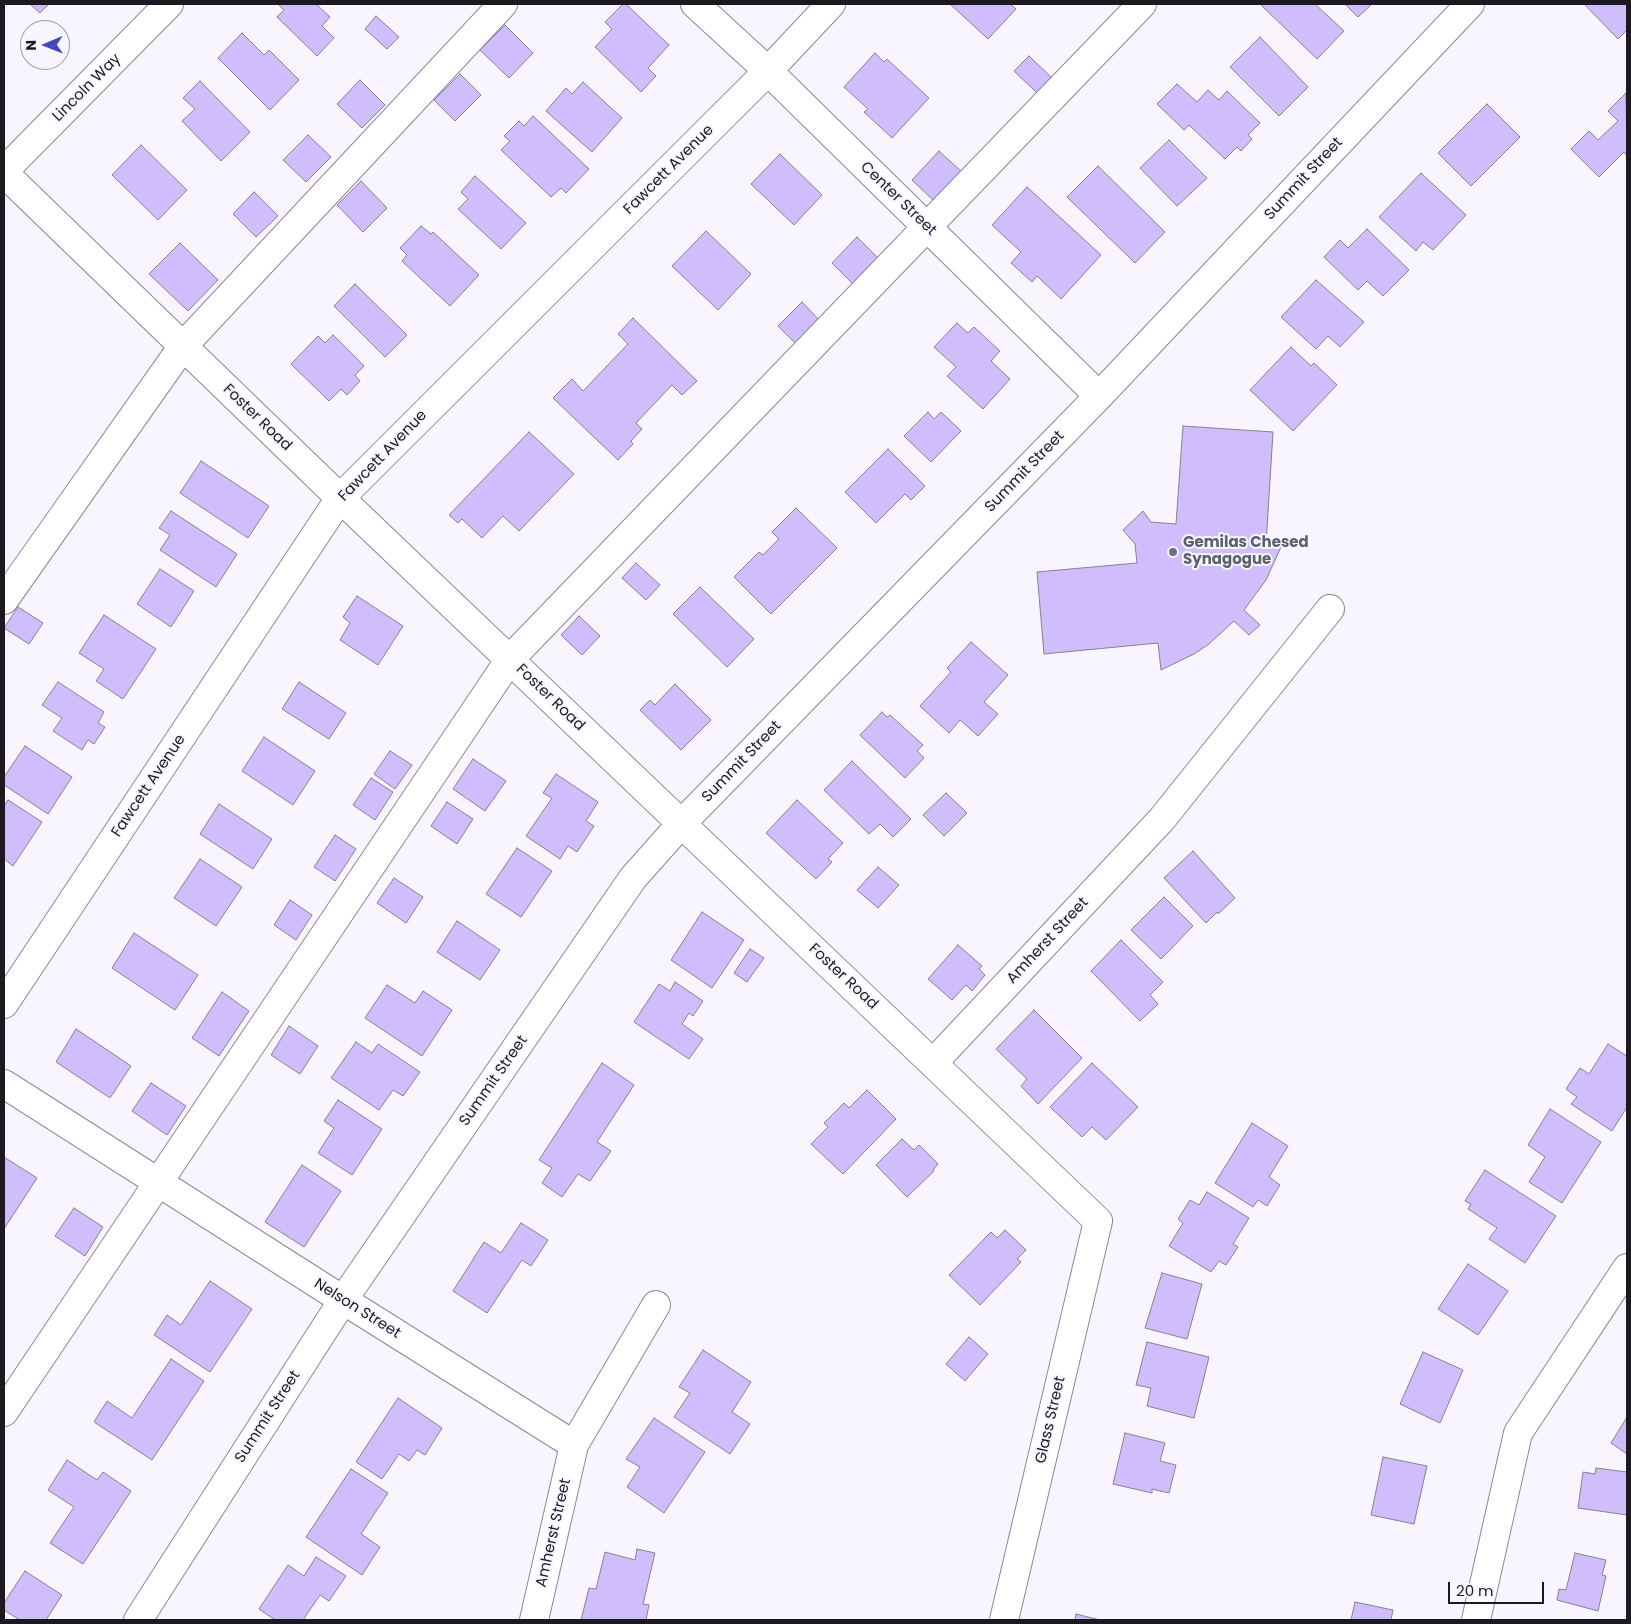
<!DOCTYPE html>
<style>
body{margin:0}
#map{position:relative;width:1631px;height:1624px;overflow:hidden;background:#f8f5ff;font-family:Poppins,sans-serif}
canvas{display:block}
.frame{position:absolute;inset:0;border:5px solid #1c1a20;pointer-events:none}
.north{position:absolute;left:20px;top:20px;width:50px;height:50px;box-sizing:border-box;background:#f8f5ff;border:1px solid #a09da6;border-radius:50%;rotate:269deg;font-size:14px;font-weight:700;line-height:20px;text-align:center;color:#1c1a20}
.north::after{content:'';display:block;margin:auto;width:18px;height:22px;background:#4249be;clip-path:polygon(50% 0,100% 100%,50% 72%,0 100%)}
.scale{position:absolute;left:1448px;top:1582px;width:96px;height:22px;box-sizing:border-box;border:2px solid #1c1a20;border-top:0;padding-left:6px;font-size:15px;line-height:18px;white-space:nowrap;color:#1c1a20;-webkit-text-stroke:4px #f8f5ff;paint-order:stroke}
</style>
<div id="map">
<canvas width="1631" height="1624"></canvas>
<div class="frame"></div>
<div class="north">N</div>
<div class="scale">20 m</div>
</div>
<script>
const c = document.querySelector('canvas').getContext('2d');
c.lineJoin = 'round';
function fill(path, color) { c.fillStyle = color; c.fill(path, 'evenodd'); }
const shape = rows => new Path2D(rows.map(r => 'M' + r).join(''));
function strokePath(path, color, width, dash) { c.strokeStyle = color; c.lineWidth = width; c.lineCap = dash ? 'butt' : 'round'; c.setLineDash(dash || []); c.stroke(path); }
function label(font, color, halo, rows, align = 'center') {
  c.font = font + ' Poppins,sans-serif'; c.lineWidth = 4; c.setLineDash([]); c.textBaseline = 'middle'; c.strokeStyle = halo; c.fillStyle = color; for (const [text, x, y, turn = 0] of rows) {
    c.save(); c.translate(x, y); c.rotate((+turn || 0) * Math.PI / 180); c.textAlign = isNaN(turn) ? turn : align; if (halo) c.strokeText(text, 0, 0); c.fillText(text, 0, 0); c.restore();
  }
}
const building = shape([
 [30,4,49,4,40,13,30,4],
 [278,4,316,4,330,17,322,26,334,38,317,56,277,17,284,10,278,4],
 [623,4,626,4,669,45,648,68,656,76,641,92,595,47,612,29,605,22,623,4],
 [950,4,1010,4,1016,9,988,39,950,4],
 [1262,4,1315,4,1344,31,1317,59,1261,5,1262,4],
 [1345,4,1372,4,1358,17,1345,4],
 [1584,4,1627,4,1627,30,1618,39,1584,4],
 [376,16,399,37,387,49,365,29,376,16],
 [505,25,533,53,509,78,480,50,505,25],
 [242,33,264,55,269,50,299,80,270,110,218,58,242,33],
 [1260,37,1308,87,1279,116,1230,67,1260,37],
 [875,53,884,62,887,59,929,98,892,138,864,112,868,109,844,87,875,53],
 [1029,56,1052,78,1037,93,1014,71,1029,56],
 [460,74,481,95,455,121,434,100,460,74],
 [360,80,385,105,362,128,337,104,360,80],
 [200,81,250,132,221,161,182,121,195,109,183,98,200,81],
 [583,82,622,118,592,152,546,111,566,88,572,94,583,82],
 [1177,84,1197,102,1208,90,1219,100,1227,91,1260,123,1248,135,1252,139,1241,151,1237,147,1225,159,1189,125,1184,130,1157,104,1177,84],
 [1626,93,1627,156,1624,152,1599,177,1571,149,1589,131,1598,140,1618,121,1608,111,1626,93],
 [1487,104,1520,137,1471,186,1438,153,1487,104],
 [533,116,589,169,566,193,561,188,551,197,501,150,510,141,504,136,519,121,524,126,533,116],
 [308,135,331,157,306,182,283,160,308,135],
 [1169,140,1207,178,1177,206,1140,168,1169,140],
 [141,145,187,190,158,220,112,175,141,145],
 [939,151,963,173,935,202,912,180,939,151],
 [780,154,822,195,794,225,751,184,780,154],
 [1098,166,1165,232,1135,263,1067,197,1098,166],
 [1421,173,1466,215,1433,250,1423,242,1416,251,1379,217,1421,173],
 [475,176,526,223,501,249,458,209,468,199,461,192,475,176],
 [361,181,387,208,363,232,337,205,361,181],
 [1027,187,1101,255,1061,299,1037,276,1032,282,1011,263,1021,252,992,225,1027,187],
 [254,192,278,216,256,237,233,214,254,192],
 [421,226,431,234,433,232,479,275,450,306,402,261,407,255,400,248,421,226],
 [1367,229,1409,270,1383,296,1367,281,1358,290,1324,257,1340,240,1348,248,1367,229],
 [706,231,751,274,718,310,672,266,706,231],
 [857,237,882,262,856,287,832,263,857,237],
 [180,243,218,280,188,311,149,274,180,243],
 [1316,280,1364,322,1340,347,1328,336,1316,349,1281,317,1316,280],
 [355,284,407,335,385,357,334,306,355,284],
 [802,302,822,323,798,346,778,326,802,302],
 [633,318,697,381,682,395,672,385,636,423,642,429,631,441,633,444,618,460,553,398,572,379,583,391,628,344,618,334,633,318],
 [957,323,968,333,974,327,1000,351,991,361,1010,379,983,409,947,376,956,367,934,347,957,323],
 [333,335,364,366,355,375,360,381,347,395,341,389,329,401,291,364,318,336,325,343,333,335],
 [1291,347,1311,366,1314,363,1337,385,1293,431,1250,390,1291,347],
 [928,412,934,419,941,412,961,431,931,462,904,436,928,412],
 [1183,426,1273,432,1266,544,1281,547,1266,580,1244,610,1260,625,1249,635,1234,621,1209,644,1194,654,1161,670,1158,643,1044,654,1037,572,1137,563,1135,544,1123,530,1143,511,1151,522,1176,524,1183,426],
 [529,432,574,474,519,531,503,516,482,538,462,519,458,523,449,515,529,432],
 [888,449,925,486,911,500,905,494,876,523,845,492,888,449],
 [201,461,269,506,248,538,180,493,201,461],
 [796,508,837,548,771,614,734,577,759,552,763,555,779,539,772,532,796,508],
 [171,511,237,554,216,587,160,550,170,535,159,528,171,511],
 [636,563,660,585,646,600,622,578,636,563],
 [160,569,194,591,171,627,137,604,160,569],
 [700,587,754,639,727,667,673,614,700,587],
 [357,596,403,626,378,665,340,640,350,623,343,617,357,596],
 [18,607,43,623,29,644,4,628,18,607],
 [104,615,156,649,123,699,96,681,104,669,79,653,104,615],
 [579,616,600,636,582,655,561,635,579,616],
 [971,642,1008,675,984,702,998,714,978,736,960,720,949,733,920,706,951,672,947,668,971,642],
 [58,682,104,712,98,723,105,727,94,744,88,740,82,750,53,731,62,718,42,705,58,682],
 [299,682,346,713,329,739,282,709,299,682],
 [675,684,711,720,681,750,640,710,650,700,655,705,675,684],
 [882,712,887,717,890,715,923,745,917,751,924,758,905,778,860,735,882,712],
 [264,737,315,771,293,805,242,771,264,737],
 [25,746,72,777,48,814,4,785,4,777,25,746],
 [390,751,412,765,395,789,374,774,390,751],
 [473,759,506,781,485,811,453,789,473,759],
 [852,761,911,819,893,837,880,824,869,834,824,790,852,761],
 [556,774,598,802,586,821,594,826,577,852,568,846,560,859,526,836,552,798,543,793,556,774],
 [371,778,393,792,375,820,353,805,371,778],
 [946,793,967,813,944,836,923,815,946,793],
 [8,800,42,822,13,866,4,859,4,806,8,800],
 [797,800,843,843,828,859,832,862,816,879,766,833,797,800],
 [447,802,473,819,457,844,431,826,447,802],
 [219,804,272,839,253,869,200,834,219,804],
 [335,835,356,849,335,881,314,867,335,835],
 [517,848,552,871,521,917,486,894,517,848],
 [1193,851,1235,898,1218,914,1217,912,1206,923,1164,878,1193,851],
 [200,859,242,887,216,926,174,898,200,859],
 [878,867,899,885,878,908,857,890,878,867],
 [394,878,423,897,406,923,377,903,394,878],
 [1164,897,1193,926,1161,959,1131,930,1164,897],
 [290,900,312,915,296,940,274,925,290,900],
 [702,912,744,940,712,988,671,960,702,912],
 [457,921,500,950,480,980,437,952,457,921],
 [134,933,198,975,175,1010,112,968,134,933],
 [1121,940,1163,982,1150,995,1158,1004,1140,1021,1091,971,1121,940],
 [958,945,982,966,979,969,985,975,972,991,966,985,952,1000,928,979,958,945],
 [750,949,764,958,747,982,734,973,750,949],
 [675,982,703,1001,693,1016,689,1013,682,1024,703,1039,689,1059,634,1022,659,984,670,991,675,982],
 [387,985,415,1003,423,991,452,1010,422,1056,365,1018,387,985],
 [222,992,249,1011,219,1056,192,1038,222,992],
 [1034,1010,1082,1058,1038,1104,1021,1086,1027,1079,996,1049,1034,1010],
 [289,1026,318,1046,300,1074,271,1055,289,1026],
 [76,1029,131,1066,110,1098,56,1062,76,1029],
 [356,1042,372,1053,378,1044,420,1072,403,1096,393,1090,379,1110,331,1078,356,1042],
 [1608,1044,1627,1056,1627,1107,1612,1131,1571,1104,1577,1097,1566,1089,1580,1068,1589,1074,1608,1044],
 [602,1063,634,1085,597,1142,611,1151,590,1181,578,1174,562,1197,542,1183,552,1168,539,1160,602,1063],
 [1092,1063,1138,1107,1106,1140,1092,1127,1082,1137,1050,1107,1092,1063],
 [151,1083,186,1106,167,1135,132,1111,151,1083],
 [867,1090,896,1119,843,1174,811,1144,828,1127,824,1123,844,1103,849,1108,867,1090],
 [338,1100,382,1129,352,1175,318,1153,334,1128,324,1121,338,1100],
 [1550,1109,1601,1142,1562,1203,1529,1182,1545,1157,1528,1145,1550,1109],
 [1252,1123,1288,1146,1269,1177,1280,1185,1267,1206,1258,1200,1253,1207,1215,1183,1252,1123],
 [902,1139,914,1150,919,1145,938,1164,933,1170,934,1171,907,1197,876,1165,902,1139],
 [4,1157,37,1178,4,1229,4,1157],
 [302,1165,341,1191,304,1247,265,1222,302,1165],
 [1485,1170,1556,1216,1525,1263,1489,1239,1497,1228,1468,1209,1471,1204,1465,1201,1485,1170],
 [1207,1192,1249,1218,1233,1244,1238,1247,1226,1265,1219,1261,1211,1272,1169,1246,1183,1223,1178,1219,1190,1200,1199,1205,1207,1192],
 [74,1208,103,1227,85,1256,55,1236,74,1208],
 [521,1223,548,1240,531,1266,522,1260,487,1313,453,1291,484,1242,501,1253,521,1223],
 [1005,1230,1026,1250,1017,1259,1021,1262,980,1305,949,1275,991,1232,997,1238,1005,1230],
 [1468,1264,1508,1291,1478,1335,1438,1309,1468,1264],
 [1162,1273,1202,1284,1187,1339,1145,1328,1162,1273],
 [210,1281,252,1309,210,1372,154,1335,167,1315,181,1325,210,1281],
 [969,1337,988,1354,965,1381,946,1364,969,1337],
 [1147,1342,1209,1357,1194,1418,1147,1406,1151,1388,1136,1385,1147,1342],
 [703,1350,751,1382,732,1412,750,1424,730,1454,674,1417,690,1393,679,1387,703,1350],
 [1423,1352,1463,1370,1440,1423,1400,1404,1423,1352],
 [171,1359,204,1381,152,1460,94,1422,107,1401,132,1418,171,1359],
 [398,1398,442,1428,425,1455,417,1450,409,1461,399,1454,382,1479,356,1462,398,1398],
 [1627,1417,1627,1454,1611,1443,1627,1417],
 [654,1418,705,1452,664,1513,627,1487,640,1467,626,1459,654,1418],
 [1125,1433,1165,1443,1160,1461,1176,1465,1169,1493,1152,1489,1152,1493,1113,1484,1125,1433],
 [1383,1457,1427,1466,1414,1524,1371,1515,1383,1457],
 [67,1460,97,1480,103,1472,131,1491,83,1564,50,1543,74,1507,48,1490,67,1460],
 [1596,1468,1627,1472,1627,1515,1578,1508,1583,1472,1595,1474,1596,1468],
 [351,1469,388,1493,361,1534,380,1547,362,1575,306,1537,351,1469],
 [637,1549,655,1553,643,1604,649,1605,646,1620,581,1620,589,1588,596,1589,605,1552,635,1560,637,1549],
 [1575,1553,1606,1560,1602,1575,1606,1576,1598,1611,1557,1600,1559,1589,1566,1590,1575,1553],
 [316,1557,346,1576,329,1601,320,1595,303,1620,275,1620,259,1609,288,1565,304,1576,316,1557],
 [25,1571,62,1595,46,1620,20,1620,4,1610,4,1603,25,1571],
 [1355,1602,1393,1610,1391,1620,1351,1620,1355,1602],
 [1076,1614,1100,1620,1075,1620,1076,1614]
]);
fill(building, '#cfbdfc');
strokePath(building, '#85818f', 1);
const minor = shape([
 [695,4,768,71,1099,396],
 [4,173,340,498,1098,1221,1004,1620],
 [4,600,183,346,503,4],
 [4,1004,340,498,768,71,831,4],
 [933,1063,1162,819,1330,609],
 [4,1084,343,1300,574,1445],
 [4,1412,510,659,1142,4],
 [138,1620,343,1300,633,878,681,824,1099,396,1470,4],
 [534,1620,574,1445,656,1305],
 [1476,1620,1518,1433,1627,1268]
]);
const major = shape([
 [4,171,169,4]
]);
strokePath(minor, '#8b8896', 30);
strokePath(major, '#8b8896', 30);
strokePath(minor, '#fff', 28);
strokePath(major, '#fff', 28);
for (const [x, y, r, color] of [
 [1173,552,5,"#6b7280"]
]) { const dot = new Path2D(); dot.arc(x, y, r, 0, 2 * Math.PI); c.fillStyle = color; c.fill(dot); strokePath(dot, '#f8f5ff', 2); }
label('15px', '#1c1a20', '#f8f5ff', [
 ["Lincoln Way",87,88,-45],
 ["Fawcett Avenue",669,170,-45],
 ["Summit Street",1304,179,-47],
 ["Center Street",898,199,44],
 ["Foster Road",257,418,44],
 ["Fawcett Avenue",383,456,-46],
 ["Summit Street",1025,472,-46],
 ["Foster Road",550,698,44],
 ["Summit Street",742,762,-46],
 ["Fawcett Avenue",149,786,-56],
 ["Amherst Street",1048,941,-47],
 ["Foster Road",843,977,43],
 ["Summit Street",494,1081,-55],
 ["Nelson Street",357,1309,32],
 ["Summit Street",268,1417,-57],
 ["Glass Street",1051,1420,-77],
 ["Amherst Street",554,1533,-77]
]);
label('bold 15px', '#5b616d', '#f8f5ff', [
 ["Gemilas Chesed",1183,543],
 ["Synagogue",1183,560]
], 'left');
</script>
